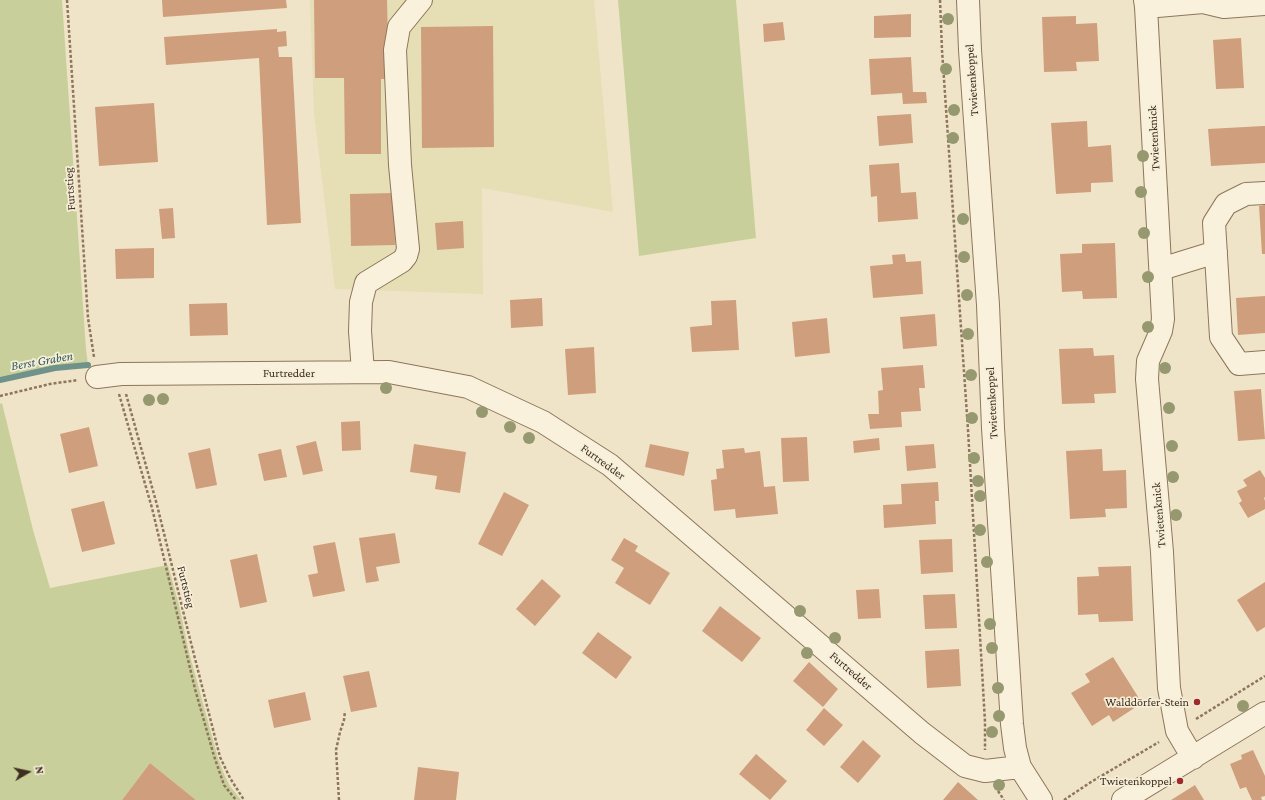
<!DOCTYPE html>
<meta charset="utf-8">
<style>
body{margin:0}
#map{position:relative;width:1265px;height:800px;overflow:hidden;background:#f0e4c8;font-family:"Crimson Pro",serif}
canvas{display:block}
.north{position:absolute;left:8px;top:752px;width:40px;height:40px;-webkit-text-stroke:3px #f7eed8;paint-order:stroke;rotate:81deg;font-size:11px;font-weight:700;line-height:16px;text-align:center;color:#3d2e20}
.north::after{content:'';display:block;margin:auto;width:14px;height:18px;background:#3d2e20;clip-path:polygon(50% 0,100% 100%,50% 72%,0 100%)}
</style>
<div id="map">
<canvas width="1265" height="800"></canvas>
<div class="north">N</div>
</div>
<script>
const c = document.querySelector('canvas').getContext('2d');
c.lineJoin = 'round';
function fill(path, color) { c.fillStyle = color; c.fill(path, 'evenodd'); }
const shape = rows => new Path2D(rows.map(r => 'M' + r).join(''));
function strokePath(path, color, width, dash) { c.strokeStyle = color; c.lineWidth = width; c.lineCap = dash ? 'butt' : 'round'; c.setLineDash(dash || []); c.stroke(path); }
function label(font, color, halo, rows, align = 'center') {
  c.font = font + ' "Crimson Pro",serif'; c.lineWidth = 3.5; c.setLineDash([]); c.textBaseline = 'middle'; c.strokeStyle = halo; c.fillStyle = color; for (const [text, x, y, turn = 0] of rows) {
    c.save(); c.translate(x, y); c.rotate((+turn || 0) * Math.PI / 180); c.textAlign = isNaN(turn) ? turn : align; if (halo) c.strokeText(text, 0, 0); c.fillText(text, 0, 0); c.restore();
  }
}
fill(shape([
 [310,0,594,0,613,212,482,188,483,294,335,289,314,113]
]), '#e6deb5');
fill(shape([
 [0,0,62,0,86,349,88,365,55,368,0,380],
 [618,0,736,0,756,238,639,256],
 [2,403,33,530,50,588,168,565,179,605,189,652,218,758,224,774,230,786,241,800,196,800,150,763,122,800,0,800,0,404]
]), '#c9cf9b');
strokePath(shape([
 [0,380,55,368,88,365]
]), '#6f938a', 6);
fill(shape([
 [162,0,286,0,287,8,163,17],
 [314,0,387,0,389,79,381,79,381,154,345,154,344,78,315,78],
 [911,14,911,37,874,38,874,16],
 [1076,16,1076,24,1097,23,1099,61,1076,62,1077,71,1044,72,1042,17],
 [783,22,785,40,764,42,763,24],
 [493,26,494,147,422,148,421,27],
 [277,29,277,32,286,31,287,46,278,47,279,57,292,57,301,223,267,225,259,58,166,65,164,37],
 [1241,38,1244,88,1216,89,1213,40],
 [911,57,913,92,926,92,927,103,903,104,902,93,871,95,869,59],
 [154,103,158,162,99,166,95,107],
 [911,114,913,143,879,146,877,116],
 [1087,121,1088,147,1111,145,1113,182,1091,183,1091,192,1056,194,1051,123],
 [1263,126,1265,126,1265,163,1211,166,1208,129],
 [899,163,901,193,916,192,918,219,878,222,877,196,871,197,869,165],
 [394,193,395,245,351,246,350,194],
 [1265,205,1265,254,1262,254,1259,206],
 [173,208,175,238,162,239,159,209],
 [463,221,464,248,437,250,435,223],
 [1115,243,1117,298,1083,299,1082,291,1062,292,1060,254,1082,253,1082,244],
 [154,248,154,278,116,279,115,249],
 [905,254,906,262,921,261,923,294,873,298,870,266,893,264,892,255],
 [1265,296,1265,333,1238,335,1236,298],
 [542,298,543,326,511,328,510,300],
 [736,300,739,350,692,352,690,327,712,325,711,301],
 [227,303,228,335,190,336,189,304],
 [935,314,937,346,903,349,900,317],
 [827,318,830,353,795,357,792,322],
 [594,347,596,393,568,395,565,349],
 [1093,348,1094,356,1114,355,1116,393,1094,394,1095,403,1062,404,1059,349],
 [923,365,925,388,919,388,921,411,901,412,902,427,870,429,868,414,879,414,878,391,883,390,881,368],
 [1261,389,1265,439,1238,441,1234,391],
 [360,421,361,450,342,451,341,422],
 [89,427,98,466,69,473,60,434],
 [807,437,809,481,783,482,781,438],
 [879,438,880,450,854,453,853,441],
 [316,441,323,471,303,475,296,446],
 [414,444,466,452,460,493,435,489,437,476,410,472],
 [650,444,689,452,684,476,645,467],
 [934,444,936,468,907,471,905,446],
 [210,448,217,485,196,489,188,453],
 [744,448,745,453,760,451,764,487,775,486,778,514,736,518,735,509,714,511,711,480,717,479,716,469,724,468,722,450],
 [281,449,287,477,264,481,258,454],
 [1102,449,1103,471,1126,470,1127,508,1105,509,1106,517,1070,519,1066,451],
 [1260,470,1265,478,1265,497,1264,498,1265,501,1265,509,1248,518,1239,503,1242,501,1237,491,1247,486,1243,480],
 [938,482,939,501,935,501,936,524,884,528,883,505,902,504,901,484],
 [504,492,529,505,502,556,478,544],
 [104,501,115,544,82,552,71,509],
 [395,533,400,563,376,567,379,581,366,583,359,538],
 [624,538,638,546,635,551,670,573,650,605,615,583,624,568,611,560],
 [952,539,953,572,921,574,919,540],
 [335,542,345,591,313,597,308,575,318,573,313,546],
 [257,554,267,602,240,608,230,560],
 [1131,566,1133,621,1099,622,1098,614,1078,615,1077,577,1099,576,1098,567],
 [542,579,561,596,535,626,516,609],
 [1265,582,1265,627,1257,632,1237,600],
 [879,589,881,618,858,619,856,590],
 [955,594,957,628,925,629,923,595],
 [720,606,761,638,742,662,702,631],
 [598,632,632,657,616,679,582,653],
 [959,649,961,686,927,688,925,651],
 [1113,657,1142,703,1113,722,1109,715,1092,726,1071,693,1090,682,1085,674],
 [809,662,838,689,823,707,793,681],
 [369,671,377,707,351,712,343,676],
 [305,692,311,720,274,728,268,700],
 [824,708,843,725,824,746,806,730],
 [863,740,881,756,858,783,840,767],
 [1253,750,1265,776,1265,796,1261,797,1262,800,1252,800,1246,787,1240,789,1230,764,1242,759,1241,755],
 [756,754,787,781,770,800,739,774],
 [150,763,196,800,122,800],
 [418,767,459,772,456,800,414,800],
 [958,782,978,800,943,800],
 [1195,785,1204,800,1171,800]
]), '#cf9f7d');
const minor = shape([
 [968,0,970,50,988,305,993,428,1012,724,1015,748,1020,767,1041,800],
 [1145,0,1146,7,1163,319,1161,331,1148,361,1147,379,1162,552,1169,688,1177,731,1193,758],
 [1146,7,1203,2,1224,7,1265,4],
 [1265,193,1246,194,1226,204,1214,223,1221,337,1239,364,1265,362],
 [1161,269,1216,252],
 [363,372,360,331,361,302,366,283,402,261,406,256,408,249,400,165,395,50,399,27,421,0],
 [97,377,121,374,389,372,468,387,543,422,610,465,922,733,965,766,985,771,1020,767],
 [1123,800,1265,713]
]);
strokePath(minor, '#8d765c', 24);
strokePath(shape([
 [67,0,88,318,94,357],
 [940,0,942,50,968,430,985,722,985,750],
 [119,394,152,508,195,689,214,756,224,785,236,800],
 [126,394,157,505,188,631,220,757,230,778,244,800],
 [0,396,50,384,78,380],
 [1196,719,1265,676],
 [998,791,1004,800],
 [339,800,336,750,340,732,344,720,345,711],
 [1064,800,1091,782,1159,742]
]), '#8d765c', 2.5, [3, 2]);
strokePath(minor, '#faf1dc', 22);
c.fillStyle = '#96986f';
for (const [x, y] of [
 [948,19],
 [946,69],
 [954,110],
 [953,138],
 [1143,156],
 [1141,192],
 [963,219],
 [1144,233],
 [964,257],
 [1148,277],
 [967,295],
 [1148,327],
 [968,334],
 [1165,368],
 [971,375],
 [386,388],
 [163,399],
 [149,400],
 [1169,408],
 [482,412],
 [972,418],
 [510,427],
 [529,438],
 [1172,446],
 [974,458],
 [1173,477],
 [978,481],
 [980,496],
 [1176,515],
 [980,530],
 [987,562],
 [800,611],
 [990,624],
 [835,638],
 [992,648],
 [807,653],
 [998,688],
 [1243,706],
 [999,716],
 [992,732],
 [999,785]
]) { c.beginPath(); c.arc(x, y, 6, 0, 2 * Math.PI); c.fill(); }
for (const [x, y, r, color] of [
 [1197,702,4,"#9e2a2b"],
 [1180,781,4,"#9e2a2b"]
]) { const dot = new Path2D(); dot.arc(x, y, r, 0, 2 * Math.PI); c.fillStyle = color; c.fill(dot); strokePath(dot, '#f7eed8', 1.5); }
label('12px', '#3d2e20', '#f7eed8', [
 ["Twietenkoppel",972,80,-94],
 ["Twietenknick",1154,138,-93],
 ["Furtstieg",70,189,-94],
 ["Furtredder",289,373],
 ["Twietenkoppel",992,403,-93],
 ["Furtredder",603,462,36],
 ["Twietenknick",1159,515,-95],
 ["Furtstieg",186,587,76],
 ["Furtredder",851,671,41]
]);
label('12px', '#3d2e20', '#f7eed8', [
 ["Walddörfer-Stein",1189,702],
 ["Twietenkoppel",1172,781]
], 'right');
label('italic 13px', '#2f5d5a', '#f7eed8', [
 ["Berst Graben",42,361,-10]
]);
</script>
